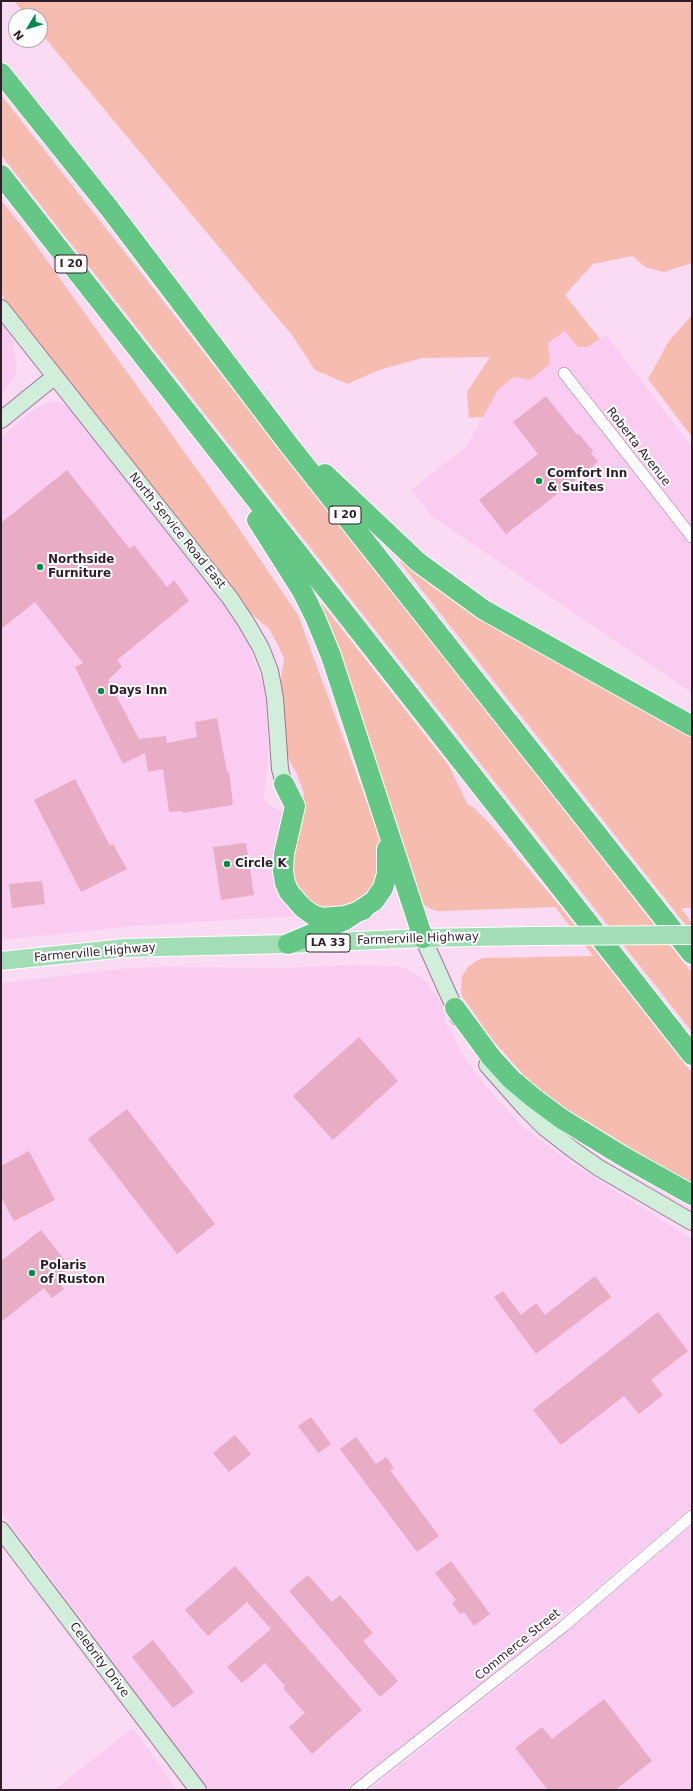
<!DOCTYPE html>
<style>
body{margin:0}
#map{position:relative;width:693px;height:1791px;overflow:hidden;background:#fbdbf4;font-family:"DejaVu Sans",sans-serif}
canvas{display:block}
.frame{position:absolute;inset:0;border:2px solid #2f1d2c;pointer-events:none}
.north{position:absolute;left:8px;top:8px;width:40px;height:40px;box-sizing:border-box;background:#fff;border:1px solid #aca5ab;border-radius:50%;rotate:232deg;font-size:11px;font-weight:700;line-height:16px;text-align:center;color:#2f1d2c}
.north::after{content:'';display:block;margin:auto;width:14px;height:18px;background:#008b48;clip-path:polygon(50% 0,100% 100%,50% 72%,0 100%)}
</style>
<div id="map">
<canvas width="693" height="1791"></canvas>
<div class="frame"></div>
<div class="north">N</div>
</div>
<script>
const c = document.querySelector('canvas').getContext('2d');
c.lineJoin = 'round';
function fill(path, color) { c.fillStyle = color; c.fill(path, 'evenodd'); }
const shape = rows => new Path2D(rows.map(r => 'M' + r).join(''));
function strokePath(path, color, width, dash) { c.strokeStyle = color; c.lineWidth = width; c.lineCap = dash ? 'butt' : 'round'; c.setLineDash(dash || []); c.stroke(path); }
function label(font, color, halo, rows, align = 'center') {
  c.font = font + ' "DejaVu Sans",sans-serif'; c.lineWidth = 4; c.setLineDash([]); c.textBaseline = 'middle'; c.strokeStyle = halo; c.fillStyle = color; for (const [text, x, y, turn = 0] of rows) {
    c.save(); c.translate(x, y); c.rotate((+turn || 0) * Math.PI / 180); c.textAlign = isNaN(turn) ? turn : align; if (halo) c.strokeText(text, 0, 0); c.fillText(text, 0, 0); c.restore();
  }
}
fill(shape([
 [1,320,11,336,17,365,15,377,1,396],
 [565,330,588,347,606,335,692,447,692,532,685,538,692,545,692,693,433,517,411,490,466,447,498,390,514,377,550,364,548,343],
 [49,402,60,402,69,407,229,609,243,631,263,684,266,701,268,757,264,796,265,801,273,807,278,810,287,810,296,916,134,926,1,940,1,437,32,411],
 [354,965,394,966,405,968,424,980,436,995,447,1017,444,1019,460,1050,482,1082,523,1127,568,1161,692,1239,692,1507,522,1651,345,1790,208,1790,1,1511,1,983,129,968,167,967,283,968],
 [692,1525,692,1790,369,1790,530,1663],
 [133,1728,177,1790,54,1790]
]), '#faccf1');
fill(shape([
 [14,1,692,1,692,263,664,272,645,267,633,256,593,264,565,295,600,339,588,347,578,347,565,331,548,343,550,364,530,380,514,377,498,390,483,417,469,418,467,392,490,357,422,358,379,370,348,384,315,370,292,335,40,32,40,16,27,16],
 [1,95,692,973,692,1032,1,155],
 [1,200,28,234,231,517,298,615,376,827,379,825,382,841,376,886,353,907,316,912,289,876,299,810,304,793,297,774,290,762,285,747,284,711,280,684,284,658,278,645,269,629,247,610,1,294],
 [692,315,692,437,648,379,669,341],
 [402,560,495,626,692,737,692,908,681,908,692,923,692,933,400,562],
 [319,604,322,604,449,766,468,805,472,806,493,827,558,904,692,1073,692,1185,581,1123,545,1096,521,1072,492,1039,469,1006,462,996,461,990,462,976,469,966,478,960,483,958,593,956,555,907,439,911,433,910,422,904]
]), '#f5bcaf');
fill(shape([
 [546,396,577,435,579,434,593,451,591,453,598,462,506,534,479,500,538,454,513,422],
 [67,470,130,549,134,545,167,587,174,580,189,601,117,660,122,667,108,680,139,739,166,736,167,743,197,737,195,722,217,718,227,772,229,772,233,803,232,803,232,805,183,813,182,811,169,812,163,769,148,772,145,753,123,764,75,667,83,663,35,602,1,629,1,523],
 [75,779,110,846,113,844,127,869,81,892,34,800],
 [246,843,254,895,221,900,213,847],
 [42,881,45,904,12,908,9,884],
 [359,1037,398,1081,333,1140,293,1096],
 [127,1109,215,1224,177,1254,88,1139],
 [29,1151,55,1200,14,1221,1,1197,1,1166],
 [41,1230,70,1267,56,1278,64,1289,52,1298,44,1288,1,1322,1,1261],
 [595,1276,611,1297,536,1354,494,1297,503,1291,521,1315,536,1303,545,1315],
 [658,1312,688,1351,651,1380,663,1395,639,1414,624,1396,561,1445,533,1410],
 [311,1417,331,1444,318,1453,298,1426],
 [235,1435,251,1454,229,1472,213,1453],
 [356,1437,376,1464,386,1457,394,1468,390,1470,439,1536,417,1552,340,1449],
 [451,1561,490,1614,474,1626,464,1612,460,1614,452,1603,456,1600,435,1573],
 [235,1566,362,1710,312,1754,289,1727,305,1713,283,1688,285,1686,265,1663,242,1683,227,1667,271,1629,247,1602,208,1636,185,1610],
 [308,1575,332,1602,340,1595,373,1633,363,1641,398,1681,380,1697,289,1591],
 [153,1640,194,1692,173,1708,132,1657],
 [604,1699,652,1761,615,1790,548,1790,515,1748,542,1727,552,1739]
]), '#e9acc5');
const street = shape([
 [564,373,692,537],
 [356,1790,564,1626,692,1516]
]);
const secondary = shape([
 [1,308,230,598,246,622,261,648,270,671,275,698,280,769,284,784],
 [1,420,54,377],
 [423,938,459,1018],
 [487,1065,526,1109,545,1128,572,1149,599,1168,692,1222],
 [1,1530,198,1790]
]);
const primary = shape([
 [1,961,125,948,288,944,423,938,531,936]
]);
const highway = shape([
 [1,73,109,208,289,445,692,954],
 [1,175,692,1055],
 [325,474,418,562,484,610,692,726],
 [257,520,302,591,315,617,331,656,423,938],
 [284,784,295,806,284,854,283,871,285,883,289,892,303,908,313,915,322,918,345,916,363,910],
 [288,944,345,920,374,901,383,888,387,874,387,849],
 [455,1008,491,1057,511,1079,535,1099,562,1119,624,1157,692,1195]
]);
strokePath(street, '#a3749a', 12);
strokePath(secondary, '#a3749a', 18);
strokePath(primary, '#fff', 20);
strokePath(highway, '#fff', 22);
strokePath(street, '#fff', 11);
strokePath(secondary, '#d0eeda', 16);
strokePath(primary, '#a2ddb6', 18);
strokePath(highway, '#64c785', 20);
const primaryBridge = shape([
 [531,936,692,935]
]);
strokePath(primaryBridge, '#fff', 20, []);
strokePath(primaryBridge, '#a2ddb6', 18);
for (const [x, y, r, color] of [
 [539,481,4,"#008b48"],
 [40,567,4,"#008b48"],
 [101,691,4,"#008b48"],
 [227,864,4,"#008b48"],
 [32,1273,4,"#008b48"]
]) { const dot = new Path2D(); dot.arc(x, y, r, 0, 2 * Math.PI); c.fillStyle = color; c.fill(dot); strokePath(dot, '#fff', 1.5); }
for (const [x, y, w] of [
 [71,264,32],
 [345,515,32],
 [328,943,44]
]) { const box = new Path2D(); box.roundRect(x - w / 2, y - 9, w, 18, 3); c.fillStyle = '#fff'; c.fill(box); strokePath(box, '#2f1d2c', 1); }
label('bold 11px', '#2f1d2c', null, [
 ["I 20",71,264],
 ["I 20",345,515],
 ["LA 33",328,943]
]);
label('12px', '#2f1d2c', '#fff', [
 ["Roberta Avenue",638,447,52],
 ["North Service Road East",177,531,51],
 ["Farmerville Highway",418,939,-2],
 ["Farmerville Highway",95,953,-5],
 ["Commerce Street",518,1645,-39],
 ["Celebrity Drive",99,1660,53]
]);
label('bold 12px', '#2f1d2c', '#fff', [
 ["Comfort Inn",547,474],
 ["& Suites",547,488],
 ["Northside",48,560],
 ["Furniture",48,574],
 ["Days Inn",109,691],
 ["Circle K",235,864],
 ["Polaris",40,1266],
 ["of Ruston",40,1280]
], 'left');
</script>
